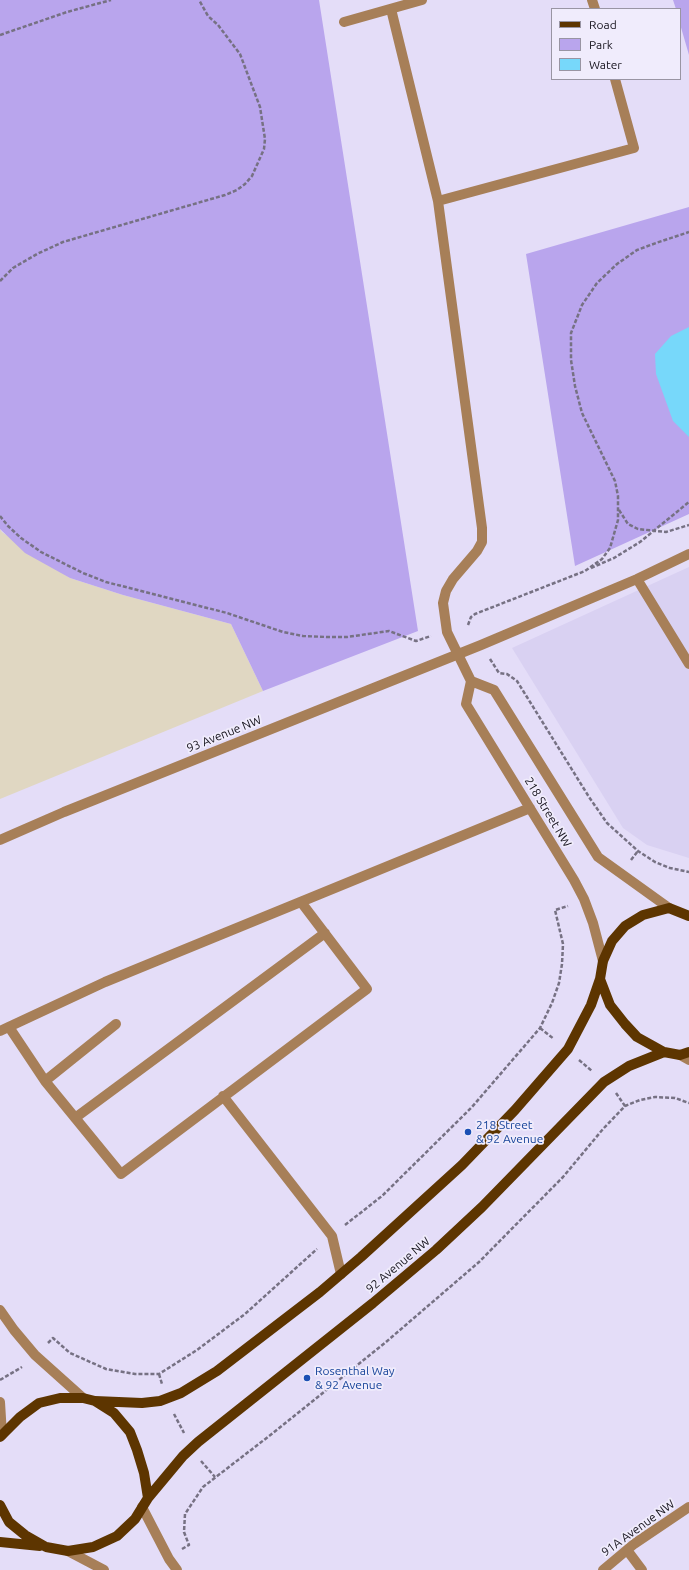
<!DOCTYPE html>
<style>
body{margin:0}
#map{position:relative;width:689px;height:1570px;overflow:hidden;background:#e4ddf8;font-family:Ubuntu,sans-serif}
canvas{display:block}
.legend{position:absolute;left:551px;top:8px;width:130px;height:72px;box-sizing:border-box;background:#f0ecfc;border:1px solid #9995a3;margin:0;padding:5px 7px;list-style:none;font-size:12px;color:#16131d}
.legend li{display:flex;align-items:center;gap:8px;height:20px}
.legend b{width:20px;border:1px solid #9995a3}
</style>
<div id="map">
<canvas width="689" height="1570"></canvas>
<ul class="legend">
<li><b style="height:5px;background:#5d3500"></b>Road</li>
<li><b style="height:11px;background:#b9a5ed"></b>Park</li>
<li><b style="height:11px;background:#77d8fa"></b>Water</li>
</ul>
</div>
<script>
const c = document.querySelector('canvas').getContext('2d');
c.lineJoin = 'round';
function fill(path, color) { c.fillStyle = color; c.fill(path, 'evenodd'); }
const shape = rows => new Path2D(rows.map(r => 'M' + r).join(''));
function strokePath(path, color, width, dash) { c.strokeStyle = color; c.lineWidth = width; c.lineCap = dash ? 'butt' : 'round'; c.setLineDash(dash || []); c.stroke(path); }
function label(font, color, halo, rows, align = 'center') {
  c.font = font + ' Ubuntu,sans-serif'; c.lineWidth = 3.5; c.setLineDash([]); c.textBaseline = 'middle'; c.strokeStyle = halo; c.fillStyle = color; for (const [text, x, y, turn = 0] of rows) {
    c.save(); c.translate(x, y); c.rotate((+turn || 0) * Math.PI / 180); c.textAlign = isNaN(turn) ? turn : align; if (halo) c.strokeText(text, 0, 0); c.fillText(text, 0, 0); c.restore();
  }
}
fill(shape([
 [689,567,689,858,647,845,623,828,512,648]
]), '#d9d1f2');
fill(shape([
 [0,529,2,532,70,578,123,595,231,624,263,691,0,799]
]), '#e0d7c2');
fill(shape([
 [0,0,319,0,418,631,263,691,231,624,123,595,70,578,25,553,0,529],
 [673,0,689,0,689,55,680,24,680,9,676,9],
 [689,207,689,514,575,566,526,254]
]), '#b9a5ed');
fill(shape([
 [689,327,689,437,673,421,656,374,655,354,671,336]
]), '#77d8fa');
strokePath(shape([
 [0,35,67,12,111,0],
 [0,281,13,268,37,254,63,242,225,195,237,190,245,184,252,176,264,149,265,139,260,107,240,54,218,25,208,16,199,0],
 [619,510,628,524,638,529,666,532,689,525],
 [0,516,8,526,21,538,41,552,83,573,106,582,227,613,283,632,303,636,327,637,347,637,389,631,416,641,431,636],
 [591,568,614,558,640,542,689,502],
 [468,625,471,617,475,614,585,571,602,559,610,548,618,520,618,496,615,481,582,413,575,386,571,360,571,333,582,305,597,283,617,264,637,250,656,243,689,232],
 [490,659,499,673,507,674,517,681,589,797,607,823,638,851,655,862,670,868,689,872],
 [631,860,638,851],
 [540,1028,554,1039],
 [579,1060,592,1071],
 [616,1093,625,1106],
 [345,1225,382,1196,472,1107,540,1028,552,1003,559,983,562,964,563,944,555,910,568,906],
 [48,1343,53,1338,70,1353,106,1369,135,1374,159,1374,197,1350,245,1314,317,1249],
 [159,1374,162,1384],
 [0,1380,22,1367],
 [174,1414,184,1433],
 [201,1461,215,1477],
 [182,1549,189,1545,184,1532,185,1514,203,1487,273,1433,386,1342,479,1262,563,1177,603,1129,625,1106,640,1100,655,1097,675,1098,689,1103]
]), '#767183', 2.5, [4, 2]);
strokePath(shape([
 [592,0,595,9],
 [391,9,438,201],
 [344,22,422,0],
 [637,579,689,664],
 [471,681,494,690,598,857,669,908],
 [0,840,64,812,481,645,637,579,689,554],
 [603,961,593,923,584,899,574,880,466,704,471,681,447,632,443,603,446,591,453,579,477,551,482,542,482,528,438,201,634,148,615,79],
 [9,1027,45,1081,121,1174,367,989,301,902],
 [0,1031,105,982,530,808],
 [680,1055,689,1060],
 [45,1081,116,1024],
 [223,1096,332,1236,341,1274],
 [75,1118,325,933],
 [0,1310,14,1330,35,1355,83,1398],
 [0,1402,2,1435],
 [142,1507,169,1559,177,1570],
 [627,1550,642,1570],
 [68,1551,104,1570],
 [603,1570,634,1544,689,1507]
]), '#a77f58', 10);
strokePath(shape([
 [600,979,610,1005,625,1024,637,1037,664,1052,680,1055,689,1052],
 [0,1437,20,1417,39,1403,60,1398,83,1398,95,1401,142,1403,160,1401,181,1393,217,1371,320,1292,361,1257,462,1165,515,1110,568,1049,591,1005,600,979,603,961,612,941,625,926,643,915,669,908,689,916],
 [148,1498,183,1456,198,1442,373,1303,436,1250,482,1207,604,1082,629,1066,664,1052],
 [0,1505,9,1522,25,1535,46,1547,68,1551,93,1547,117,1536,135,1519,148,1498,144,1473,137,1450,130,1432,114,1413,95,1401],
 [0,1542,40,1546]
]), '#5d3500', 10);
for (const [x, y, r, color] of [
 [468,1132,4,"#1a4fb4"],
 [307,1378,4,"#1a4fb4"]
]) { const dot = new Path2D(); dot.arc(x, y, r, 0, 2 * Math.PI); c.fillStyle = color; c.fill(dot); strokePath(dot, '#f0ecfc', 1.5); }
label('12px', '#16131d', '#f0ecfc', [
 ["93 Avenue NW",224,734,-22],
 ["218 Street NW",548,812,59],
 ["92 Avenue NW",398,1265,-40],
 ["91A Avenue NW",638,1528,-36]
]);
label('12px', '#164399', '#f0ecfc', [
 ["218 Street",476,1125],
 ["& 92 Avenue",476,1139],
 ["Rosenthal Way",315,1371],
 ["& 92 Avenue",315,1385]
], 'left');
</script>
